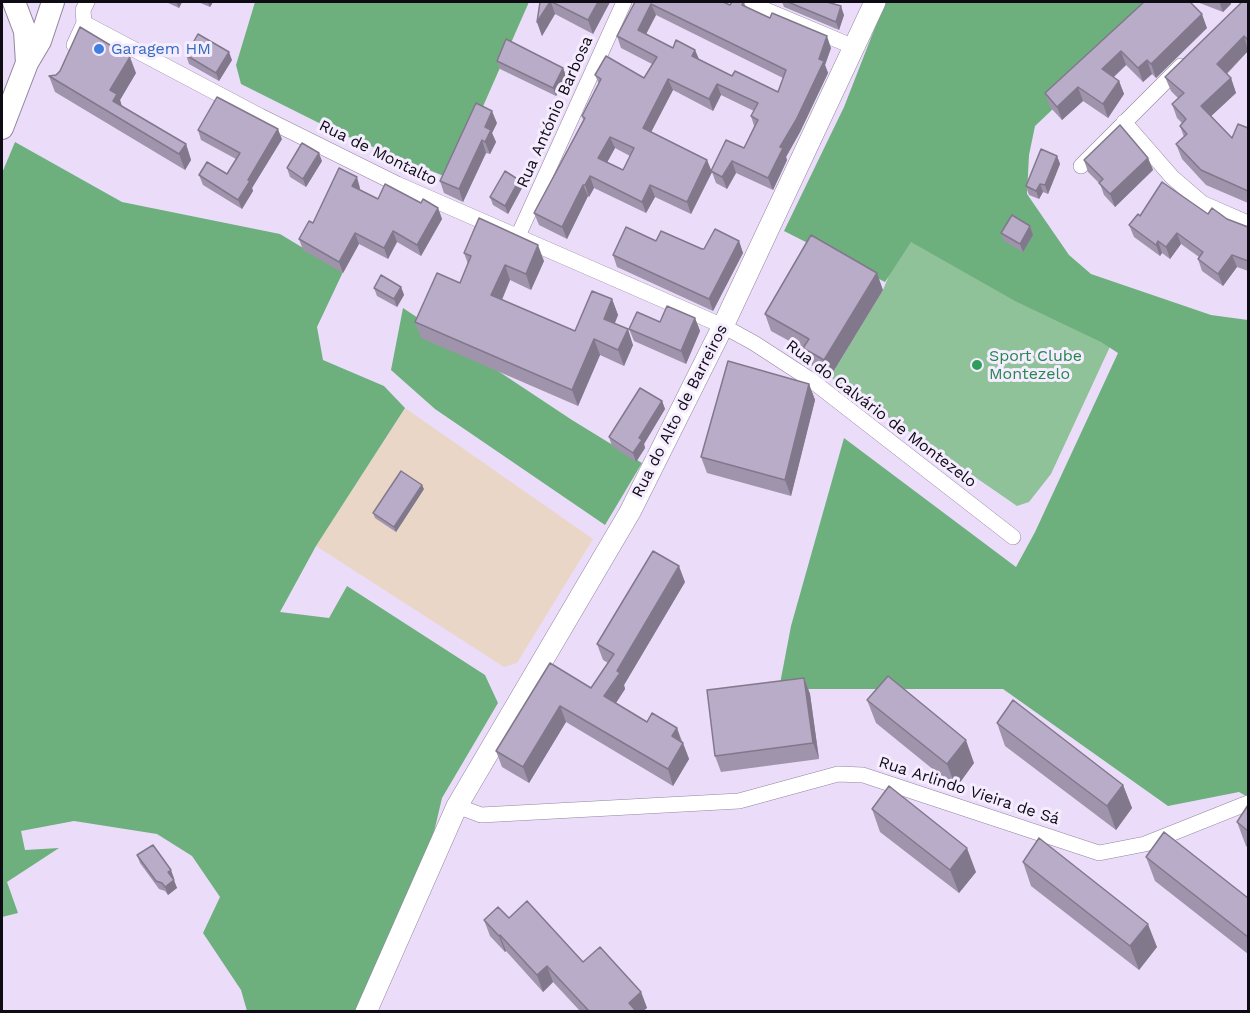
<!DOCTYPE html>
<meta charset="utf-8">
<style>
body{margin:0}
#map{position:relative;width:1250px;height:1013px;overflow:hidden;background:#ebddfa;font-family:"Work Sans",sans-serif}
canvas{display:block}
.frame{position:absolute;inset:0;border:3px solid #0f0b14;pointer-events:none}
</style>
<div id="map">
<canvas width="1250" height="1013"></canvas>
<div class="frame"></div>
</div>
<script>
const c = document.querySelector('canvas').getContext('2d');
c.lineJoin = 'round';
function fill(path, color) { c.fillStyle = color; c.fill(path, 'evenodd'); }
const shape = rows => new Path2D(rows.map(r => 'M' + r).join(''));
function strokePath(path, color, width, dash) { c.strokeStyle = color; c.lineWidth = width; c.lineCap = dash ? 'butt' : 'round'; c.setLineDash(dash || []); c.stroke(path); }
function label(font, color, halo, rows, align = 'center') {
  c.font = font + ' "Work Sans",sans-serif'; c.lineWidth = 6; c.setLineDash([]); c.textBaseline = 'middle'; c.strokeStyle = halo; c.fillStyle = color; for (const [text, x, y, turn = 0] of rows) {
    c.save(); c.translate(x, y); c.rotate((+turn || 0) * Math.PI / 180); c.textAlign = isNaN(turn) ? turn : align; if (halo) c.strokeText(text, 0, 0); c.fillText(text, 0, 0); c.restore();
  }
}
fill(shape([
 [405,408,593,539,517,663,504,667,316,546]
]), '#ead6c7');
fill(shape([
 [905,236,1114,338,1051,474,1029,502,1017,506,830,377,883,290]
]), '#90c29a');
fill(shape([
 [255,2,529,2,451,179,339,133,241,84,236,65],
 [885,2,1166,2,1035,126,1029,155,1027,194,1069,255,1091,274,1211,315,1248,320,1248,797,1239,792,1168,806,1003,689,779,689,791,626,844,438,1016,567,1035,532,1118,353,1101,342,1015,301,911,242,885,282,784,231,844,107],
 [15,142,122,202,280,234,343,272,317,327,323,360,384,386,405,408,316,546,280,612,329,618,347,586,485,675,498,703,442,798,430,849,356,1011,247,1011,241,990,203,933,220,897,192,856,157,834,74,821,21,831,25,850,59,848,7,882,18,913,2,917,2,173],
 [403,308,572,420,642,463,605,525,435,409,391,370]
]), '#6db07d');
const street = shape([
 [747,2,854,47],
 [84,23,83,10,87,2],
 [74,45,84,23,260,116,397,184,723,326,754,343,811,380,1013,537],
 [1124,122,1172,177,1202,203,1248,223],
 [1081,166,1181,66],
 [518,236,624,2],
 [457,806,481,815,739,801,838,774,863,775,1099,853,1145,844,1248,803]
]);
const secondary = shape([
 [366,1012,457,806,630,512,723,326,875,2]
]);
const primary = shape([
 [14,2,25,31,27,63],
 [2,128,27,63,40,41,53,2]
]);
strokePath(street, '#91859f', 16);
strokePath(secondary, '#91859f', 22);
strokePath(primary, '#91859f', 24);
strokePath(street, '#fff', 15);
strokePath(secondary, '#fff', 21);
strokePath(primary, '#fff', 22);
fill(shape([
 [166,2,182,2,179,8],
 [198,2,213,2,210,7],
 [540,2,610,2,593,34,555,14,542,36,537,22],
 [635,2,730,5,744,2,746,7,831,48,825,65,828,73,800,132,786,157,787,160,773,190,736,173,727,189,716,183,712,172,691,214,655,197,646,213,594,188,589,197,588,196,567,239,539,225,534,213,583,120,582,116,599,84,595,75,644,78,652,64,621,48,617,36],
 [656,15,783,78,778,92,732,76,699,59,695,50,673,48,646,34],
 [673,90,713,111,721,95,754,111,751,116,754,126,744,148,711,171,707,160,651,132],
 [615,148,630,156,623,170,607,162],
 [782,2,827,2,844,15,839,30,784,7],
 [1144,2,1207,28,1156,78,1152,74,1143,82,1126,65,1114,77,1119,81,1124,94,1108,118,1083,101,1062,120,1050,107,1045,93],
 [1197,2,1231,2,1231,4,1223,12],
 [1248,2,1248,51,1227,74,1231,78,1236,93,1211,116,1232,138,1248,128,1248,203,1206,185,1182,159,1176,144,1184,137,1180,126,1182,123,1177,118,1172,104,1178,98,1171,91,1165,77],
 [186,55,232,60,219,81,189,64],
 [497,61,563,68,566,76,556,96,500,69],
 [136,73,120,100,122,106,186,144,191,160,185,170,55,92,49,76],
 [497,123,492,133,496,142,490,154,486,153,463,202,444,193,440,181],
 [198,130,282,139,252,188,253,191,242,209,203,185,199,175,227,174,236,159,201,140],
 [1057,156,1060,164,1048,194,1043,192,1039,199,1029,195,1026,186],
 [1148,158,1153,170,1115,207,1104,195,1100,184,1088,172,1084,160],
 [322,161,306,187,290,177,287,168],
 [360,188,360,190,378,199,421,203,438,208,442,219,421,256,397,242,388,259,359,244,343,273,303,250,299,239,313,223],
 [522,188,508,214,493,205,490,197],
 [1208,214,1248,227,1248,271,1237,267,1223,286,1202,271,1198,259,1199,257,1181,244,1170,259,1162,253,1160,256,1134,237,1129,225,1140,216],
 [1030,226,1033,235,1023,252,1004,241,1001,233],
 [656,241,704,249,739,241,743,253,713,311,617,267,613,255],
 [464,253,544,261,531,290,510,280,502,300,575,331,612,299,618,315,615,323,633,345,624,366,600,355,578,406,421,338,415,322,460,283,468,264],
 [401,287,404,295,397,307,377,296,374,288],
 [883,290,830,377,809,364,804,349,771,331,765,314],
 [695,318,700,331,686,364,634,341,629,329,660,322],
 [809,384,815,400,791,496,707,473,701,457],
 [662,401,665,409,644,444,645,448,636,462,612,446,609,437],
 [424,489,396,532,375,518,373,513],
 [685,582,624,685,625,689,616,703,647,722,677,728,689,759,673,786,566,722,529,783,502,767,496,751,550,663,591,688,608,663,603,660,597,644],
 [804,678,810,694,819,759,721,772,715,756],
 [867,700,974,763,956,788,876,723],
 [997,723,1123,785,1132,808,1116,830,1005,746],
 [1248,805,1248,848,1246,846,1237,822],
 [872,809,976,872,959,893,880,832],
 [137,855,174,878,173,879,177,888,168,895,165,891,159,889,140,863],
 [1146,857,1248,898,1248,954,1155,881],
 [1023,862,1157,947,1139,970,1031,886],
 [509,918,583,962,641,992,647,1008,643,1011,580,1011,553,982,543,992,506,951,505,952,490,936,484,920]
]), '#9f94ac');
fill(shape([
 [176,2,182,2,179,8],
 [208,2,213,2,210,7],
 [550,2,551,2,555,14,542,36,537,22],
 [598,2,610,2,593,34,588,20],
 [1222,2,1231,2,1231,4,1223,12,1220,4],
 [651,4,656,15,642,42,638,30],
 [841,6,844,15,839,30,836,22],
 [1202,14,1207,28,1156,78,1151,64],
 [827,36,831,48,825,65,828,73,800,132,786,157,787,160,773,190,768,178,780,147,819,59],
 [1244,36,1248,51,1222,78,1217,64],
 [695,50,700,62,692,56],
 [1121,51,1126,65,1107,83,1102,69],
 [229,52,232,60,219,81,216,73],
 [130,57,136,73,120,100,123,110,113,101,110,90],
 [1147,60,1152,74,1143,82,1138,68],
 [563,68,566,76,556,96,553,88],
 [1231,78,1236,93,1207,120,1201,106],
 [668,79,673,90,647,140,643,128],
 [1119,81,1124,94,1108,118,1103,104],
 [717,84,721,95,713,111,709,99],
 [1078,87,1083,101,1062,120,1057,107],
 [492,111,497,123,492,133,496,142,490,154,485,142,485,127],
 [278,129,282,139,252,188,253,191,242,209,238,200,248,180],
 [610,137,615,148,603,170,598,158],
 [482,140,486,153,463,202,459,189],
 [186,144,191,160,185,170,179,154],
 [319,153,322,161,306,187,303,179],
 [1057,156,1060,164,1048,194,1045,185],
 [1148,158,1153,170,1115,207,1110,194],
 [707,160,712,172,691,214,687,202],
 [732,161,736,173,727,189,722,177],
 [590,176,594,188,589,197,585,185],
 [357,177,360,188,356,197,352,186],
 [519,180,522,188,508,214,505,206],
 [1040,184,1043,192,1039,199,1036,191],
 [583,185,588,196,567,239,562,227],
 [650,185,655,197,646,213,642,202],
 [438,208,442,219,421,256,417,245],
 [1030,226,1033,235,1023,252,1020,244],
 [393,231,397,242,388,259,384,248],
 [355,233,359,244,343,273,339,262],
 [1177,233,1181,244,1170,259,1166,247],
 [739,241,743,253,713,311,709,299],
 [1158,241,1162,253,1160,256,1156,245],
 [538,245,544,261,531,290,526,274],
 [1232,255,1237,267,1223,286,1218,274],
 [505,265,510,280,497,311,491,295],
 [877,273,883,290,830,377,824,360],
 [401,287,404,295,397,307,394,299],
 [612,299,618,315,610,334,604,319],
 [695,318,700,331,686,364,681,351],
 [628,329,633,345,624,366,618,350],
 [594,339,600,355,578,406,572,390],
 [809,384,815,400,791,496,785,480],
 [662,401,665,409,644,444,645,448,636,462,633,453,639,438],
 [422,485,424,489,396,532,394,527],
 [679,566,685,582,624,685,625,689,610,712,604,696,617,671],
 [804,678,810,694,819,759,813,743],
 [560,706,566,722,529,783,523,767],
 [677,728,682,744,672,736],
 [966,740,974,763,956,788,947,764],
 [683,743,689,759,673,786,668,769],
 [1123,785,1132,808,1116,830,1107,806],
 [967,848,976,872,959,893,950,870],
 [171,870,174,878,171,880,168,872],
 [174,880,177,888,168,895,165,887],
 [1148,924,1157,947,1139,970,1130,946],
 [500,935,506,951,505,952,499,936],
 [547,966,553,982,543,992,537,975],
 [641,992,647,1008,643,1011,632,1011,629,1003]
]), '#82788c');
const building = shape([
 [540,2,550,2,537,22,540,2],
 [552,2,598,2,588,20,552,2],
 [635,2,723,2,730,5,732,2,744,2,742,5,770,18,772,13,827,36,819,59,824,61,796,120,780,147,783,148,768,178,732,161,722,177,711,171,726,140,744,148,758,120,751,116,758,103,717,84,709,99,668,79,643,128,707,160,687,202,650,185,642,202,590,176,585,185,583,185,562,227,534,213,585,118,582,116,601,79,595,75,606,56,644,78,657,57,617,36,635,2],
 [651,4,786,70,778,92,735,71,732,76,692,56,695,50,676,40,673,48,638,30,651,4],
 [610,137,634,148,623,170,598,158,610,137],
 [788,2,827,2,841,6,836,22,788,2],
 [1144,2,1190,2,1202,14,1151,64,1147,60,1138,68,1121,51,1102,69,1119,81,1103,104,1078,87,1057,107,1045,93,1144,2],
 [1242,2,1248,2,1248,40,1244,36,1217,64,1231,78,1201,106,1232,138,1238,124,1248,128,1248,191,1201,170,1176,144,1187,134,1180,126,1186,119,1172,104,1184,93,1165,77,1242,2],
 [80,27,130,57,110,90,117,94,113,101,186,144,179,154,49,76,56,75,60,71,80,27],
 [198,34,229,52,216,73,186,55,198,34],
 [506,39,563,68,553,88,497,61,506,39],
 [217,97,278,129,248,180,250,181,238,200,199,175,207,162,227,174,240,153,198,130,217,97],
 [476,103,492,111,485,127,491,130,485,142,482,140,459,189,440,181,476,103],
 [1120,125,1148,158,1110,194,1099,183,1103,179,1084,160,1120,125],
 [302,143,319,153,303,179,287,168,302,143],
 [1041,149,1057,156,1045,185,1040,184,1036,191,1026,186,1041,149],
 [339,168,357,177,352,186,378,199,385,184,421,203,423,199,438,208,417,245,393,231,384,248,355,233,339,262,299,239,309,221,313,223,339,168],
 [505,171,519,180,505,206,490,197,505,171],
 [1162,182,1208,214,1212,208,1227,219,1248,227,1248,261,1232,255,1218,274,1198,259,1203,252,1177,233,1166,247,1158,241,1156,245,1129,225,1138,214,1140,216,1162,182],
 [1012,215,1030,226,1020,244,1001,233,1012,215],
 [479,218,538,245,526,274,505,265,491,295,575,331,592,291,612,299,604,319,628,329,618,350,594,339,572,390,415,322,437,273,460,283,471,256,464,253,479,218],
 [626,227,656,241,661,231,702,249,704,249,715,229,739,241,709,299,613,255,626,227],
 [811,235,877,273,824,360,803,348,809,339,765,314,811,235],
 [381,275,401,287,394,299,374,288,381,275],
 [667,306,695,318,681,351,629,329,637,312,660,322,667,306],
 [728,361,809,384,785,480,701,457,728,361],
 [640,388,662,401,639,438,642,440,633,453,609,437,640,388],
 [401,471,422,485,394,527,373,513,401,471],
 [653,551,679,566,617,671,620,673,604,696,647,722,652,713,677,728,672,736,683,743,668,769,560,706,523,767,496,751,550,663,591,688,614,654,597,644,653,551],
 [888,676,966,740,947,764,867,700,888,676],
 [804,678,813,743,715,756,707,690,804,678],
 [1013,700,1123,785,1107,806,997,723,1013,700],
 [889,786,967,848,950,870,872,809,889,786],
 [1248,805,1248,831,1237,822,1248,805],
 [1164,832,1248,898,1248,937,1146,857,1164,832],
 [1039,838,1148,924,1130,946,1023,862,1039,838],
 [153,845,171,870,168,872,174,880,165,887,162,883,156,881,137,855,153,845],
 [527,901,583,962,600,947,641,992,629,1003,635,1010,633,1011,589,1011,547,966,537,975,500,935,499,936,484,920,498,907,509,918,527,901]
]);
fill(building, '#b9acc8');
strokePath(building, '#82788c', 1.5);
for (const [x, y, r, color] of [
 [99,49,6,"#3f7fe0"],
 [977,365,6,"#2e9e5b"]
]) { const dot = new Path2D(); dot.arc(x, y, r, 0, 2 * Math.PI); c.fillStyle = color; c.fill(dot); strokePath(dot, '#f5edff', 2); }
label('16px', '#366cbe', '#f5edff', [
 ["Garagem HM",111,49]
], 'left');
label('16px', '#0f0b14', '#f5edff', [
 ["Rua António Barbosa",555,112,-66],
 ["Rua de Montalto",378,153,26],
 ["Rua do Alto de Barreiros",680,411,-63],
 ["Rua do Calvário de Montezelo",881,414,37],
 ["Rua Arlindo Vieira de Sá",969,791,18]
]);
label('16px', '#27864d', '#f5edff', [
 ["Sport Clube",989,356],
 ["Montezelo",989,374]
], 'left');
</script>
